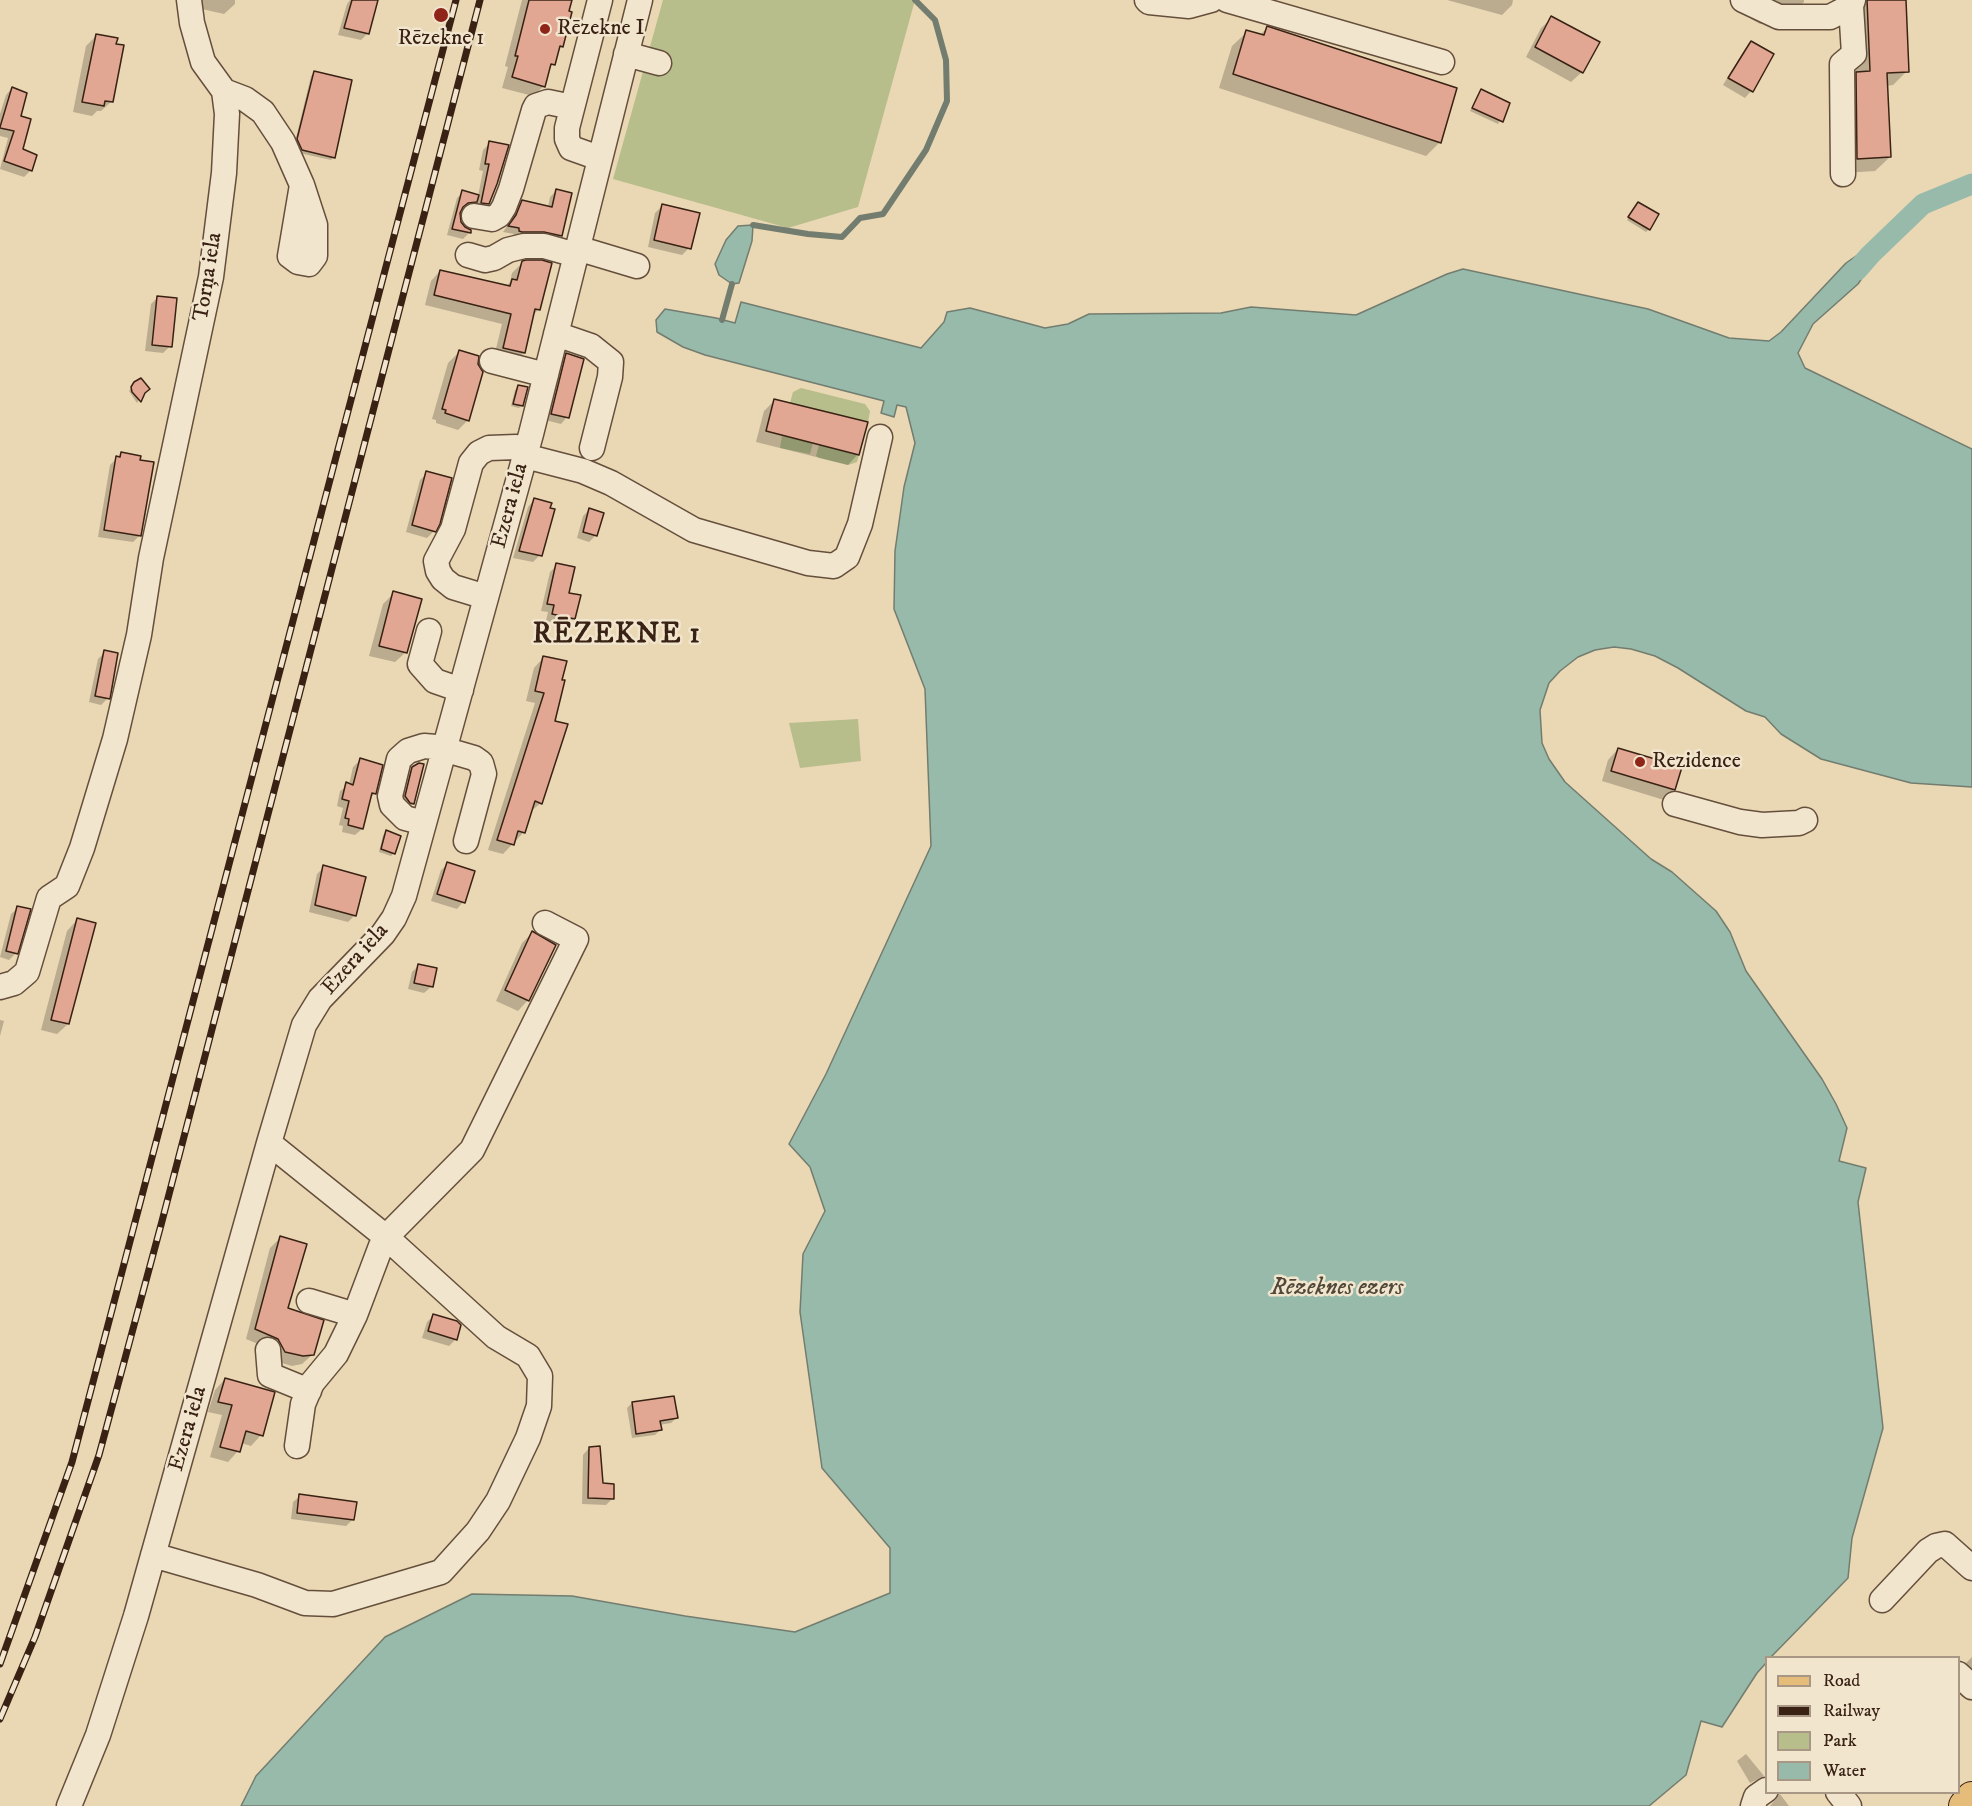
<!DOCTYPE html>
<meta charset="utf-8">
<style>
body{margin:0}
#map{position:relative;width:1972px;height:1806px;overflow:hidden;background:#ead7b3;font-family:"IM FELL DW Pica",serif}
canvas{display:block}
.legend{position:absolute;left:1765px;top:1656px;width:195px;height:138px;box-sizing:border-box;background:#f1e5ce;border:2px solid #a79784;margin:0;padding:8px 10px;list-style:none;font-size:18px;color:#392214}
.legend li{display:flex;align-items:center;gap:12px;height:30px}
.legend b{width:30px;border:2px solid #a79784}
</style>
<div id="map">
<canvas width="1972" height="1806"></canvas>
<ul class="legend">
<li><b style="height:8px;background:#e5bc7a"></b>Road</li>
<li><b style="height:8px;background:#392214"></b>Railway</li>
<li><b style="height:16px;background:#b7be8c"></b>Park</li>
<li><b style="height:16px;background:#98baab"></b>Water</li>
</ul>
</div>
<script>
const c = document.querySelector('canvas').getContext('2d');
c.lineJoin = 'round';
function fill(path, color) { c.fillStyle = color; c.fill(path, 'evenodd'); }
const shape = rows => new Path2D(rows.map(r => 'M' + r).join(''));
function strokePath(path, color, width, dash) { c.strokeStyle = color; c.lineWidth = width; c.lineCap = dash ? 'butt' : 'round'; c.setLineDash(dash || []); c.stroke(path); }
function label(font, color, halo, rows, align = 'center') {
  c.font = font + ' "IM FELL DW Pica",serif'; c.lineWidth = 5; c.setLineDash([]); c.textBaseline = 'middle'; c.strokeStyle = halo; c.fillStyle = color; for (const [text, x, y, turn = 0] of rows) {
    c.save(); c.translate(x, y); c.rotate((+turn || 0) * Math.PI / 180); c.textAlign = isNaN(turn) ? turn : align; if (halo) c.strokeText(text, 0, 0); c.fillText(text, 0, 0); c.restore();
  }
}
fill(shape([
 [663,0,915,0,858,207,788,228,613,179],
 [801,388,865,404,870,411,868,422,790,403,793,392],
 [782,436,813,443,810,454,780,448],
 [819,445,859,455,857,462,848,465,819,458,816,456],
 [858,719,861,761,800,768,789,723]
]), '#b7be8c');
const water = shape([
 [753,225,752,241,739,283,732,284,719,275,715,264,726,240,738,226,753,225],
 [1869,247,1879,253,1858,284,1813,324,1798,353,1805,368,1972,449,1972,787,1911,783,1821,759,1781,734,1765,717,1746,711,1678,668,1655,656,1631,649,1614,647,1595,650,1578,657,1560,671,1549,683,1540,710,1542,743,1549,759,1565,782,1651,859,1672,872,1716,911,1730,932,1746,971,1822,1079,1836,1104,1847,1128,1839,1161,1866,1168,1858,1202,1883,1428,1852,1538,1848,1578,1771,1657,1766,1658,1766,1663,1757,1673,1722,1727,1701,1721,1686,1775,1649,1806,241,1806,256,1776,385,1637,472,1594,572,1596,685,1616,795,1632,890,1593,890,1548,822,1468,800,1312,803,1254,825,1211,810,1167,789,1144,826,1074,931,846,925,689,894,609,895,551,904,487,915,443,906,407,897,405,894,417,881,413,884,401,705,355,683,347,657,332,656,320,665,309,716,318,735,323,741,302,921,348,944,322,947,312,970,308,1045,328,1068,324,1089,314,1221,313,1251,307,1356,315,1447,274,1463,269,1648,309,1729,338,1769,341,1781,332,1846,263,1869,247]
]);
fill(water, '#98baab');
strokePath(water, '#727d6f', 1.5);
fill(shape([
 [195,0,235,0,235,4,224,14,193,7],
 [350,0,365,0,368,33,361,40,338,35,347,4],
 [522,0,570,0,561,46,557,50,553,64,548,69,544,86,533,96,502,88,508,67,505,66],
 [1447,0,1513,0,1512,5,1502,15],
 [1750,0,1804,0,1804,2,1782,24,1760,24,1751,19],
 [1855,0,1905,0,1907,71,1893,85,1886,86,1890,157,1875,171,1843,173,1843,88,1856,75,1853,2],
 [1552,18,1582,72,1571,82,1526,57,1541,28],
 [1267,28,1440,142,1426,156,1219,88,1232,46,1247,32,1260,35],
 [97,35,112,101,101,111,97,111,92,116,73,112,86,46],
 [1751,43,1772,54,1751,91,1745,98,1723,85,1745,49],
 [314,73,334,157,331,160,299,153,295,142,311,76],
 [12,88,19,117,22,150,31,170,24,177,0,169,8,138,0,136,0,114,6,95],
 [1481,90,1509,104,1498,124,1470,111],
 [490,143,488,203,481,210,475,209,477,200,470,208,461,208,459,213,459,222,464,229,470,231,469,233,463,239,447,235,457,198,463,192,478,196,483,171,479,170,483,150],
 [556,191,560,235,554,242,513,237,514,234,503,232,510,222,516,208,523,201,548,207,550,197],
 [662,206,689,248,682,255,648,247,655,213],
 [1635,207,1649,229,1646,232,1627,220],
 [522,263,539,309,532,316,524,353,514,362,494,357,502,324,425,305,431,281,440,271,506,287,510,282,512,273],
 [158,297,170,346,163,353,145,351,151,304],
 [459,352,468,420,458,430,436,423,436,420,432,419,448,363],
 [567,354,567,417,561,424,545,420,560,361],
 [135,383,143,393,137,403,129,391],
 [518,387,522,405,519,408,511,406,515,390],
 [775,400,858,454,848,465,756,442,764,411],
 [121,454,138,461,140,535,133,542,98,537,110,465],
 [427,473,434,531,427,538,406,532,420,480],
 [534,500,540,555,533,562,513,558,528,507],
 [590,509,596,535,589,542,577,538,583,516],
 [557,565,574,618,567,625,546,621,548,612,541,611,550,572],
 [394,593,406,652,395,662,369,656,383,604],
 [105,652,108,698,101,705,89,702,98,659],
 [543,658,553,722,541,803,530,812,523,833,503,854,488,850,535,703,526,701,534,668],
 [1618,749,1674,789,1664,800,1602,781,1608,760],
 [360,760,375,793,369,799,362,829,355,835,342,832,343,826,339,825,343,808,337,806,340,791,349,785,353,767],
 [413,768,413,804,406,810,399,803,405,775],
 [386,832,394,853,391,856,379,852,383,835],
 [448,864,463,902,457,909,431,901,441,870],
 [324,867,355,915,348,922,309,912,317,874],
 [18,908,16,953,9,960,0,957,11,914],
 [77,920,68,1024,57,1034,41,1030,67,931],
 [532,933,528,1000,518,1011,496,1001,522,943],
 [419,965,435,969,431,987,424,993,408,989,412,972],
 [0,1020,4,1021,0,1036],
 [280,1238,286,1309,313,1354,302,1364,292,1366,275,1361,268,1348,246,1339,270,1248],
 [434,1315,456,1339,449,1346,422,1338,427,1322],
 [225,1379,261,1435,251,1446,241,1443,238,1451,228,1462,210,1457,222,1415,208,1412,215,1390],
 [632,1403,676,1418,671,1423,659,1425,660,1430,655,1435,632,1438,627,1408],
 [589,1448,602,1484,613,1498,606,1505,582,1504,583,1455],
 [300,1496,353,1519,346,1526,291,1519,293,1502],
 [1972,1657,1972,1682,1959,1670],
 [1746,1754,1764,1776,1750,1783,1737,1761],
 [1780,1794,1789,1806,1770,1806]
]), '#0003');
strokePath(shape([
 [753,225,808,234,842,237,860,218,883,214,926,150,947,101,946,60,935,20,915,0],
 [722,320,732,284]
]), '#727d6f', 6);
strokePath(shape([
 [1857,270,1870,255,1923,204,1972,184]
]), '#98baab', 21);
const building = shape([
 [352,0,378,0,369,34,344,28,352,0],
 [529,0,572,0,569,11,572,12,563,47,560,46,555,65,551,64,545,87,512,77,518,56,515,56,529,0],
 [1867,0,1906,0,1909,72,1887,73,1891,157,1857,159,1856,72,1870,71,1867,0],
 [1551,16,1600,42,1583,73,1535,47,1551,16],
 [1267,26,1457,88,1441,143,1233,74,1246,30,1264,35,1267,26],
 [96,34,118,38,116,44,124,45,113,102,105,101,104,106,82,102,96,34],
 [1751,41,1774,54,1753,92,1728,78,1751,41],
 [314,71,352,80,335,158,302,150,297,139,314,71],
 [12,87,27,93,21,116,31,119,23,149,37,155,32,171,4,161,14,131,0,128,0,127,12,87],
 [1481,89,1510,103,1503,122,1472,108,1481,89],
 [489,141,509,145,497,184,489,204,481,203,489,164,485,164,489,141],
 [556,189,572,193,562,236,544,232,522,232,519,231,519,228,508,226,516,215,522,200,552,207,556,189],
 [462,190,479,195,477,202,468,203,463,207,460,213,461,222,465,227,471,230,471,233,452,229,462,190],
 [1638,202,1659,214,1650,230,1628,217,1638,202],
 [662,204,700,213,691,249,654,240,662,204],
 [526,260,542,260,552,263,540,310,535,309,525,353,503,348,511,314,434,295,440,270,510,286,512,279,517,280,522,261,526,260],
 [157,296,177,298,172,347,152,345,157,296],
 [459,350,479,356,478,364,483,372,469,421,445,413,446,410,442,409,459,350],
 [566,353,584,359,569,418,551,414,566,353],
 [141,378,150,389,145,393,141,402,132,392,131,387,134,382,141,378],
 [518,385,528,387,523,406,513,404,518,385],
 [774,399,868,422,859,455,766,431,774,399],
 [121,452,141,456,140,460,154,462,141,536,104,530,116,456,120,457,121,452],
 [426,471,452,478,440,524,436,532,412,525,426,471],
 [534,498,552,503,550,508,555,509,542,556,519,551,534,498],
 [589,508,604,513,597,536,583,532,589,508],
 [556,563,575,567,569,593,581,595,575,619,552,614,554,605,547,604,556,563],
 [393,591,422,599,407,653,379,646,393,591],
 [104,650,118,653,110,699,95,696,104,650],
 [543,656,567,661,562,680,565,680,555,721,568,724,542,804,535,801,525,833,518,831,514,845,497,840,544,693,535,691,543,656],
 [1618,748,1682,767,1675,790,1611,771,1618,748],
 [360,758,383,765,376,794,372,793,363,829,348,825,349,819,345,818,349,801,342,799,346,782,353,785,360,758],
 [419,763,424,764,414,804,410,803,405,796,412,767,419,763],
 [386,830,401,836,395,854,381,849,386,830],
 [447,862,475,871,465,903,437,894,447,862],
 [323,865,366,877,356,916,315,905,323,865],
 [17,906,31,909,18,954,6,951,17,906],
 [77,918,96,923,69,1024,51,1020,77,918],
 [532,931,556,945,529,1001,505,990,532,931],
 [418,964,437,968,433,987,414,983,418,964],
 [280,1236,307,1244,288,1308,324,1320,314,1355,303,1356,285,1352,278,1339,255,1329,280,1236],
 [433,1314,457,1321,461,1325,457,1340,428,1331,433,1314],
 [225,1378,275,1392,263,1436,246,1431,240,1452,220,1447,232,1405,218,1402,225,1378],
 [674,1396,678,1418,660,1421,662,1430,636,1434,632,1402,674,1396],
 [600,1446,603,1483,614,1484,614,1499,588,1498,589,1447,600,1446],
 [299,1494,357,1502,354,1520,297,1513,299,1494]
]);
fill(building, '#e1a793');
strokePath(building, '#392214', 1.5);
const minor = shape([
 [1147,0,1149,2,1189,6,1211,0],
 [1227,0,1442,62],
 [1743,0,1779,17,1830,17,1851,6,1853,0],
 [626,54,659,63],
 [224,91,245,99,263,112,283,142,302,185,290,256,298,262,309,264,315,256,315,225,302,185],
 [599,158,571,148,567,139,567,128,600,0],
 [1843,174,1842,64,1854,54,1851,6],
 [474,216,492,219,499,215,504,207,511,189,534,110,536,106,548,102,572,107],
 [577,248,637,266],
 [468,255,485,260,494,258,508,250,524,246,544,246,576,255],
 [556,334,591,346,611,362,610,377,592,448],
 [492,361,546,375],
 [525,456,583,471,611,483,694,530,808,563,834,566,847,557,860,524,880,437],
 [486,597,453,587,443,579,438,571,436,561,453,529,471,463,479,453,489,448,516,447,527,450],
 [429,631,420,664,435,681,461,690],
 [1675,804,1740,822,1762,825,1799,823,1805,820],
 [424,823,405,818,392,805,390,796,399,759,408,751,424,746,436,747,474,758,481,763,484,774,466,841],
 [0,987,14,983,27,972,49,898,67,886,82,848,115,739,139,635,151,558,211,277,224,173,227,114,224,91,203,62,192,23,189,0],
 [309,1301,355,1315],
 [268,1350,270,1375,309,1391],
 [297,1446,303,1404,312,1383,336,1354,355,1315,381,1246,386,1237,472,1150,576,939,545,923],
 [153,1555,257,1585,305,1603,333,1604,441,1572,478,1531,498,1501,528,1438,539,1406,540,1376,528,1356,496,1337,386,1237,269,1143],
 [1882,1600,1928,1551,1936,1546,1945,1544,1972,1568],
 [1958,1674,1972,1687],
 [1838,1792,1849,1806],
 [69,1806,98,1735,136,1616,269,1143,304,1025,320,999,383,934,394,918,404,896,531,434,640,0],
 [1753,1806,1756,1797,1766,1790]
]);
const major = shape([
 [1965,1806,1972,1798]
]);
strokePath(minor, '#654f3c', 27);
strokePath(major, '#392214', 34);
strokePath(minor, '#f1e5ce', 24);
strokePath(major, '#e5bc7a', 32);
const rail = shape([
 [0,1664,72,1462,456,0],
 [0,1719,35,1637,99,1455,161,1225,480,0]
]);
strokePath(rail, '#392214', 7);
strokePath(rail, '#f1e5ce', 4.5, [14]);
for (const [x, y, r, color] of [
 [441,15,8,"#8f2418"],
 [545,29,6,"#8f2418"],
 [1640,762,6,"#8f2418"]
]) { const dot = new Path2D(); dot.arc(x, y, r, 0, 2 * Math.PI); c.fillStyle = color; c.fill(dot); strokePath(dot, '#f1e5ce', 2); }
label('22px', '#392214', '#f1e5ce', [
 ["Rēzekne I",557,29],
 ["Rēzekne 1",441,39,"center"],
 ["Rezidence",1652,762]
], 'left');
label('22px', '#392214', '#f1e5ce', [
 ["Torņa iela",209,277,-81],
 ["Ezera iela",511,506,-75],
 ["Ezera iela",356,960,-48],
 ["Ezera iela",189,1429,-74]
]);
label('italic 24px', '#51483a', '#f1e5ce', [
 ["Rēzeknes ezers",1337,1289]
]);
c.letterSpacing = '1.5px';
label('bold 28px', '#392214', '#f1e5ce', [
 ["RĒZEKNE 1",617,636]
]);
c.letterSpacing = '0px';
</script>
